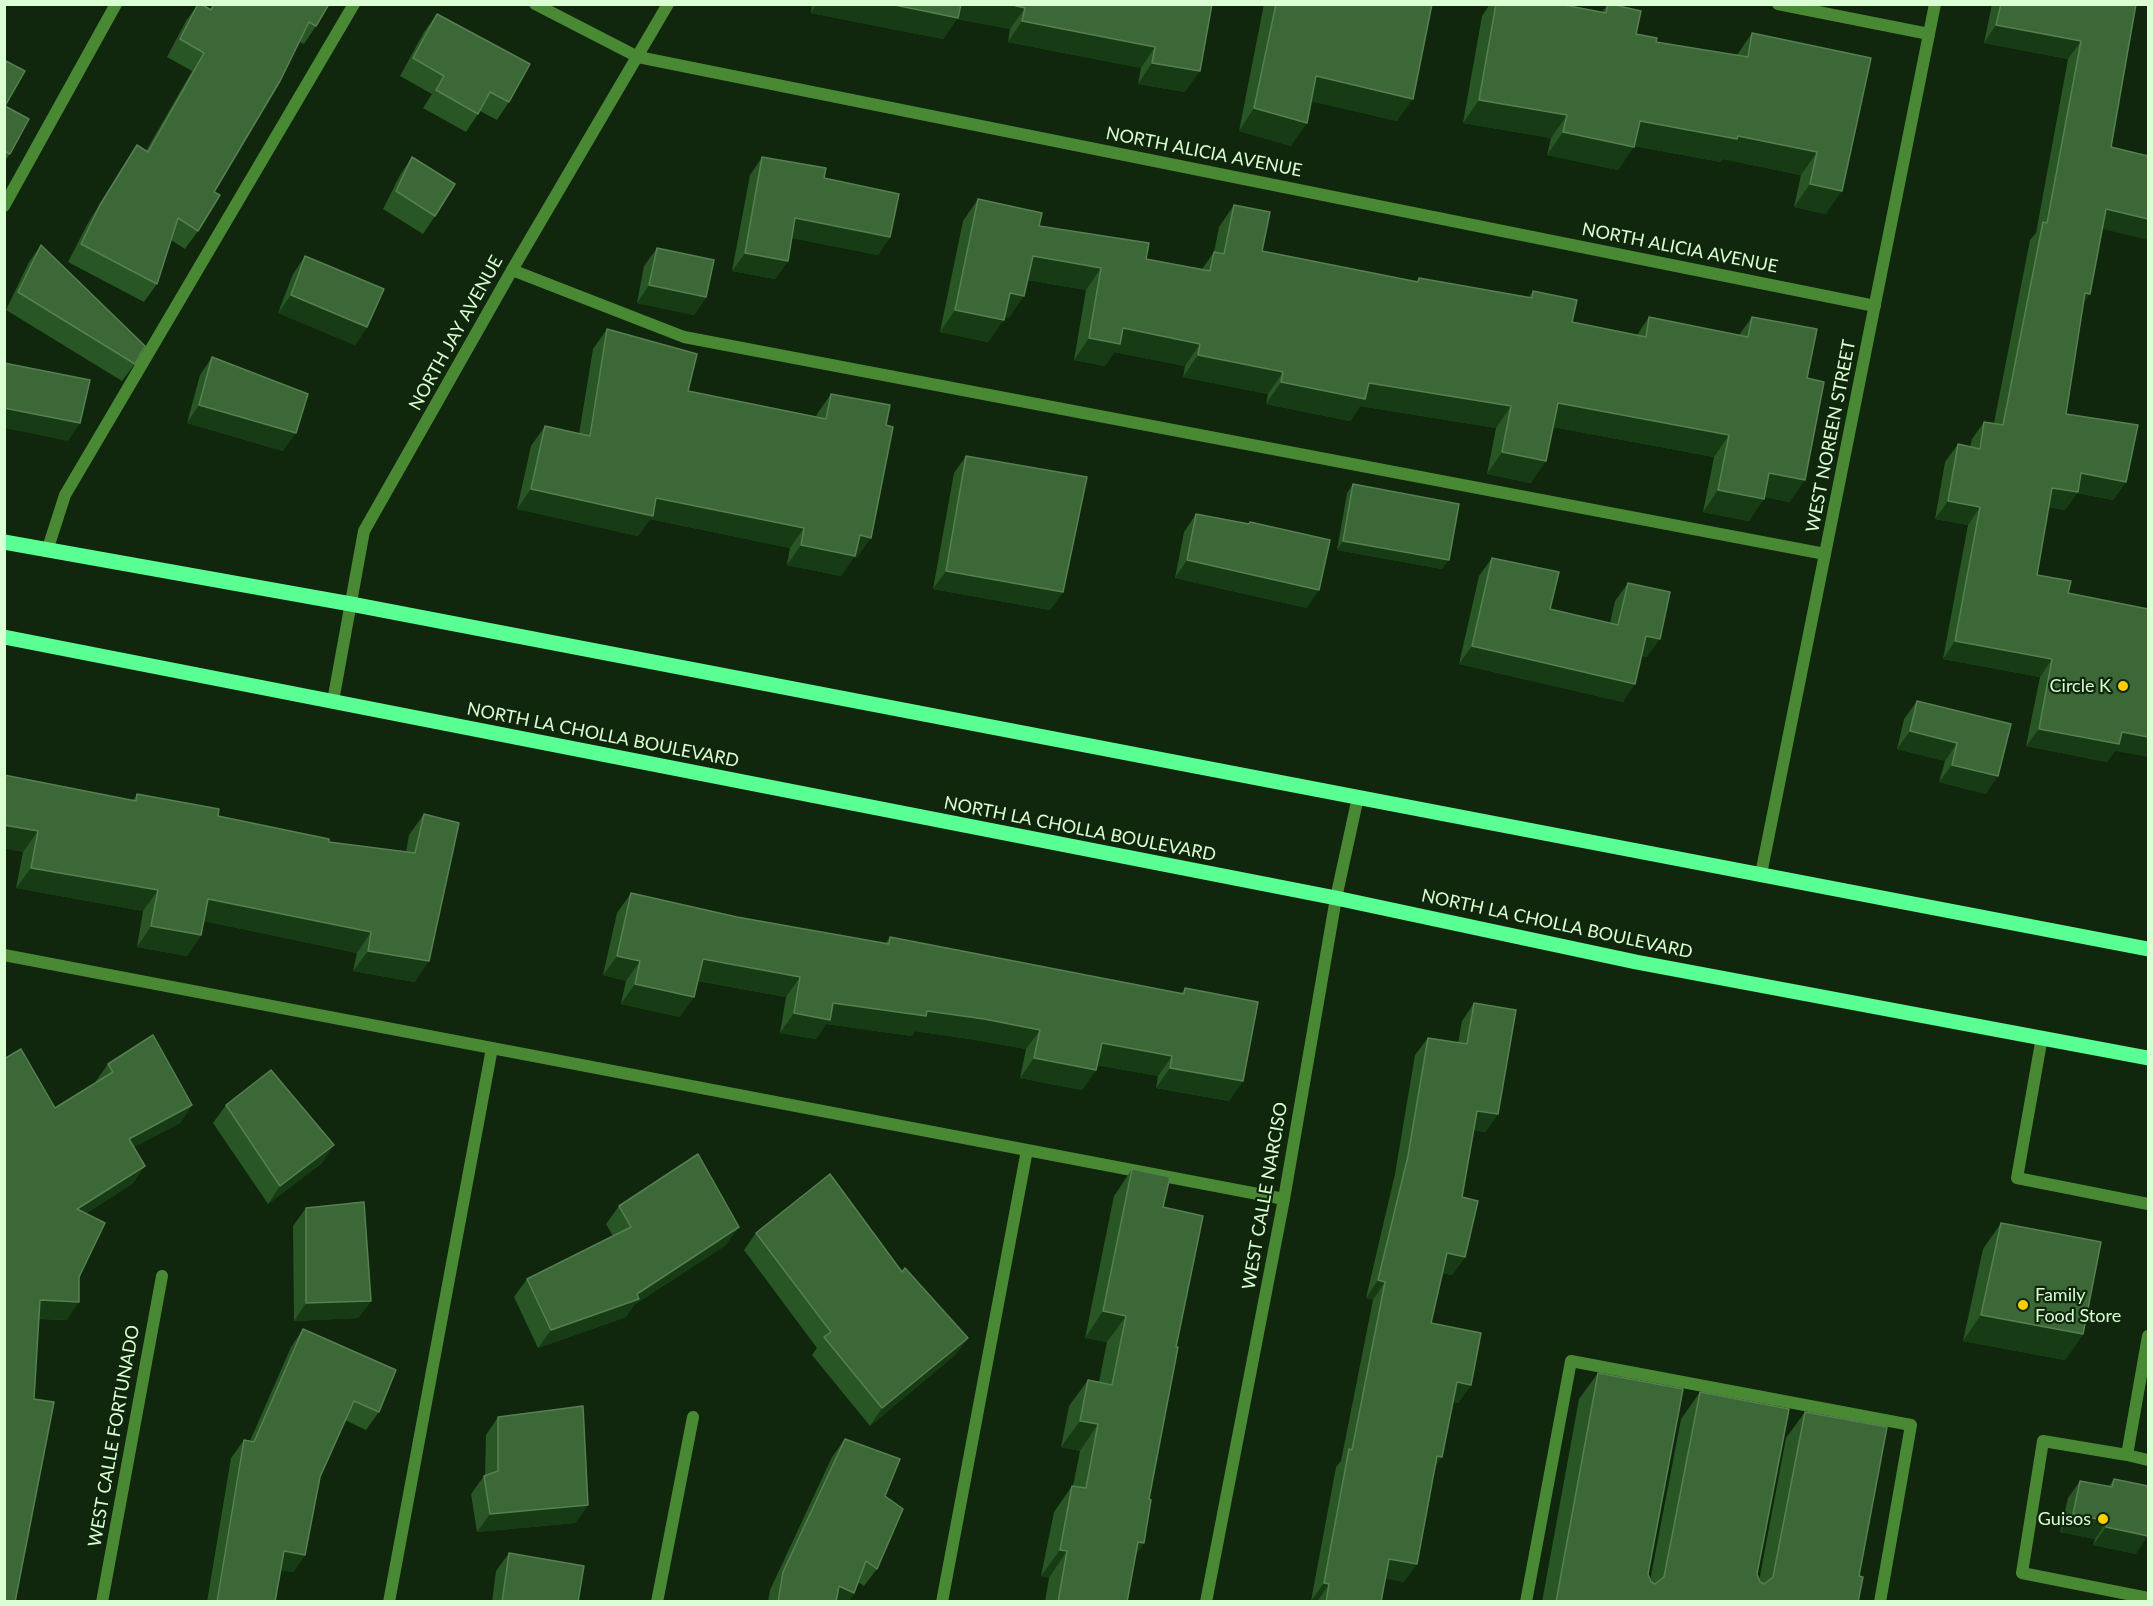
<!DOCTYPE html>
<style>
body{margin:0}
#map{position:relative;width:2153px;height:1606px;overflow:hidden;background:#10260d;font-family:Lato,sans-serif}
canvas{display:block}
.frame{position:absolute;inset:0;border:6px solid #daffd2;pointer-events:none}
</style>
<div id="map">
<canvas width="2153" height="1606"></canvas>
<div class="frame"></div>
</div>
<script>
const c = document.querySelector('canvas').getContext('2d');
c.lineJoin = 'round';
const shape = rows => new Path2D(rows.map(r => 'M' + r).join(''));
function strokePath(path, color, width, dash) { c.strokeStyle = color; c.lineWidth = width; c.lineCap = dash ? 'butt' : 'round'; c.setLineDash(dash || []); c.stroke(path); }
function fill(path, color) { c.fillStyle = color; c.fill(path, 'evenodd'); }
function label(font, color, halo, rows, align = 'center') {
  c.font = font + ' Lato,sans-serif'; c.lineWidth = 4.5; c.setLineDash([]); c.textBaseline = 'middle'; c.strokeStyle = halo; c.fillStyle = color; for (const [text, x, y, turn = 0] of rows) {
    c.save(); c.translate(x, y); c.rotate((+turn || 0) * Math.PI / 180); c.textAlign = isNaN(turn) ? turn : align; if (halo) c.strokeText(text, 0, 0); c.fillText(text, 0, 0); c.restore();
  }
}
strokePath(shape([
 [1778,4,1929,34],
 [512,270,684,337,1825,554],
 [47,551,65,495,354,4],
 [4,955,1284,1199],
 [2042,1037,2017,1178,2148,1204],
 [2148,1336,2127,1455,2043,1441,2022,1573,2148,1598],
 [2127,1455,2148,1460],
 [389,1602,492,1048],
 [942,1602,1027,1150],
 [1526,1602,1571,1361,1911,1425,1880,1602]
]), '#498934', 12);
strokePath(shape([
 [535,4,638,57,1875,306],
 [4,206,116,4],
 [333,701,364,531,512,270,668,4],
 [1761,874,1935,4],
 [102,1602,162,1276],
 [657,1602,693,1417],
 [1206,1602,1284,1199,1336,898,1358,797]
]), '#498934', 12);
strokePath(shape([
 [4,542,351,604,2148,949],
 [4,637,1336,898,1636,962,2148,1058]
]), '#59ff92', 15);
fill(shape([
 [198,4,210,9,213,4,329,4,316,26,304,44,300,42,214,192,198,231,185,249,171,240,157,284,144,302,68,262,88,223,125,163,137,145,146,151,192,71,167,57,186,21],
 [812,4,1212,4,1185,92,1138,84,1141,68,1008,42,1010,29,957,19,943,39,811,13],
 [1264,4,1432,4,1397,121,1311,101,1291,146,1239,131],
 [1490,4,1559,4,1602,12,1608,4,1636,34,1656,42,1737,55,1752,33,1871,58,1826,214,1794,207,1801,175,1723,159,1721,162,1634,146,1618,170,1547,155,1551,138,1463,123,1482,16],
 [1992,4,2136,4,2111,147,2102,229,2090,294,2083,303,2066,414,2126,482,2113,500,2077,493,2065,510,2049,507,2037,575,2068,593,2115,751,2107,762,2026,746,2040,677,1943,659,1968,525,1935,519,1945,462,1958,444,1970,447,1972,439,1984,422,1994,423,2030,240,2036,233,2068,59,1984,43],
 [437,14,509,102,497,120,480,111,466,132,423,108,432,94,400,76,424,32],
 [4,60,5,106,10,154,4,162],
 [412,157,435,216,423,234,383,209,400,175],
 [762,157,824,178,890,237,878,255,792,238,788,261,775,279,732,271,750,175],
 [978,199,1039,226,1146,259,1202,269,1214,252,1219,227,1234,205,1262,251,1416,282,1419,278,1529,297,1533,291,1572,322,1637,335,1649,317,1739,335,1752,317,1807,378,1790,502,1764,497,1749,521,1703,512,1714,457,1553,427,1531,483,1487,474,1496,428,1360,406,1350,421,1266,404,1268,394,1183,377,1185,366,1114,352,1105,366,1074,360,1086,290,1028,280,1009,318,1004,317,988,342,940,332,963,221],
 [41,245,135,364,122,381,6,310,29,262],
 [657,248,706,297,694,315,637,303,644,266],
 [305,256,367,327,355,345,278,313,293,274],
 [607,329,688,391,816,417,817,414,831,394,857,558,854,557,841,576,787,565,790,548,650,519,638,536,517,509,531,446,545,426,579,434,593,349],
 [212,357,283,451,187,423,200,375],
 [966,456,1063,592,1050,610,933,589,954,473],
 [1353,484,1442,569,1337,550,1347,493],
 [1196,514,1248,524,1250,522,1307,608,1175,578,1184,532],
 [1492,558,1550,609,1610,623,1615,601,1628,583,1647,657,1641,656,1623,702,1459,664,1479,576],
 [1917,701,2011,724,1986,794,1939,782,1945,761,1897,749,1904,719],
 [4,775,133,800,137,794,218,816,329,842,406,852,409,835,424,814,415,982,353,971,357,953,204,921,201,935,187,956,137,947,143,911,16,888,23,852,4,848],
 [631,893,737,917,885,944,890,937,1181,994,1185,988,1243,1081,1229,1101,1156,1088,1158,1076,1097,1065,1096,1070,1082,1090,1020,1078,1026,1049,970,1039,915,1031,912,1036,826,1024,816,1039,780,1033,786,997,698,981,680,1017,621,1004,626,981,603,975,617,913],
 [1474,1003,1498,1114,1485,1132,1474,1130,1462,1197,1465,1257,1452,1275,1442,1273,1431,1323,1471,1385,1458,1403,1453,1402,1434,1468,1404,1582,1385,1578,1381,1602,1311,1601,1336,1467,1341,1461,1373,1300,1366,1298,1395,1174,1415,1055,1428,1038,1458,1043,1462,1021],
 [108,1064,192,1105,180,1123,134,1147,145,1166,132,1184,85,1214,79,1277,67,1320,39,1319,15,1602,55,1108,96,1082,96,1081],
 [226,1105,322,1163,268,1204,213,1123],
 [1132,1169,1163,1207,1176,1347,1149,1499,1144,1543,1135,1555,1127,1602,1045,1602,1049,1578,1041,1576,1054,1512,1072,1486,1073,1486,1080,1451,1061,1447,1069,1406,1088,1380,1099,1382,1107,1342,1085,1338,1114,1196],
 [619,1206,726,1245,634,1305,626,1317,538,1348,514,1297,527,1279,613,1236,606,1224],
 [306,1208,371,1301,358,1318,294,1321,293,1226],
 [2001,1223,2083,1334,2065,1360,1963,1341,1983,1249],
 [756,1233,902,1272,968,1338,955,1355,870,1426,812,1355,817,1348,744,1250],
 [303,1329,379,1412,366,1430,345,1420,320,1477,305,1555,293,1572,281,1570,275,1602,207,1602,231,1458,244,1440,250,1441,291,1347],
 [1598,1373,1650,1581,1681,1419,1700,1392,1759,1581,1786,1438,1805,1412,1859,1576,1858,1602,1542,1602,1579,1399],
 [498,1417,588,1505,575,1523,477,1532,471,1494,484,1476,485,1475,486,1435],
 [845,1439,885,1496,877,1569,864,1586,858,1582,854,1593,848,1602,768,1602,770,1590,832,1457],
 [2114,1479,2136,1554,2093,1545,2095,1539,2060,1532,2068,1498,2080,1481,2109,1486],
 [509,1553,578,1602,492,1602,496,1571]
]), '#295625');
fill(shape([
 [816,4,1008,4,1025,8,1010,29,957,19,943,39,811,13],
 [1022,21,1155,47,1141,68,1008,42],
 [1996,25,2081,41,2068,59,1984,43],
 [1152,63,1200,71,1185,92,1138,84],
 [1316,76,1413,99,1397,121,1300,99],
 [1479,100,1567,115,1551,138,1463,123],
 [1254,108,1307,123,1291,146,1239,131],
 [1640,121,1738,136,1817,152,1801,175,1723,159,1721,162,1624,144],
 [1563,132,1634,147,1618,170,1547,155],
 [1810,184,1842,191,1826,214,1794,207],
 [2106,209,2148,219,2148,240,2094,227],
 [795,218,890,237,878,255,783,236],
 [745,253,788,261,775,279,732,271],
 [1033,256,1101,268,1086,290,1017,278],
 [649,285,706,297,694,315,637,303],
 [1010,293,1024,296,1009,318,994,315],
 [2085,293,2090,294,2077,312],
 [291,295,367,327,355,345,278,313],
 [955,310,1004,320,988,342,940,332],
 [1123,328,1200,344,1185,366,1114,352,1105,366,1074,360,1089,338],
 [1198,355,1283,372,1268,394,1183,377],
 [1281,382,1369,383,1511,406,1496,428,1360,406,1350,421,1266,404],
 [1558,403,1729,435,1714,457,1542,425],
 [199,405,296,433,283,451,187,423],
 [4,408,80,423,68,441,4,428],
 [1502,452,1546,461,1531,483,1487,474],
 [1769,473,1805,480,1790,502,1754,495],
 [2081,473,2126,482,2113,500,2077,493,2065,510,2040,506,2052,488],
 [531,489,656,498,804,528,790,548,650,519,638,536,517,509],
 [1718,490,1764,499,1749,521,1703,512],
 [1948,501,1980,507,1968,525,1935,519],
 [860,535,871,538,857,558,854,557,841,576,787,565,801,545],
 [1343,541,1449,560,1442,569,1337,550],
 [1187,560,1319,590,1307,608,1175,578],
 [946,571,1063,592,1050,610,933,589],
 [1646,636,1660,639,1647,657,1633,654],
 [1955,641,2052,659,2040,677,1943,659],
 [1472,646,1635,684,1623,702,1459,664],
 [2039,729,2122,732,2148,737,2148,757,2115,751,2107,762,2026,746],
 [1910,731,1957,743,1945,761,1897,749],
 [1952,765,1998,776,1986,794,1939,782],
 [4,825,38,831,23,852,4,848],
 [31,868,158,890,143,911,16,888],
 [208,899,371,932,357,953,193,919],
 [151,926,201,935,187,956,137,947],
 [368,951,429,961,415,982,353,971],
 [617,956,640,961,626,981,603,975],
 [703,959,800,977,786,997,689,979],
 [635,984,694,997,680,1017,621,1004],
 [833,1003,927,1011,984,1019,1040,1030,1026,1049,970,1039,915,1031,912,1036,826,1024,816,1039,780,1033,794,1013],
 [1102,1043,1172,1056,1158,1076,1088,1063],
 [1034,1058,1096,1070,1082,1090,1020,1078],
 [1170,1068,1243,1081,1229,1101,1156,1088],
 [192,1105,180,1123,117,1156,129,1139],
 [1477,1111,1498,1114,1485,1132,1465,1128],
 [334,1145,322,1163,268,1204,280,1186],
 [145,1166,132,1184,64,1227,77,1209],
 [739,1227,726,1245,634,1305,626,1317,538,1348,551,1330,637,1294],
 [1447,1253,1465,1257,1452,1275,1434,1271],
 [1378,1280,1385,1282,1373,1300,1366,1298],
 [40,1300,79,1302,67,1320,27,1318],
 [371,1301,358,1318,294,1321,306,1303],
 [1103,1311,1126,1316,1107,1342,1085,1338],
 [1981,1315,2083,1334,2065,1360,1963,1341],
 [968,1338,955,1355,870,1426,882,1408],
 [1457,1382,1471,1385,1458,1403,1445,1400],
 [1080,1421,1098,1424,1080,1451,1061,1447],
 [1437,1456,1442,1457,1430,1475],
 [588,1505,575,1523,477,1532,490,1514],
 [2073,1514,2107,1521,2095,1539,2060,1532],
 [2106,1527,2148,1536,2136,1554,2093,1545],
 [1138,1542,1144,1543,1125,1569],
 [1060,1550,1067,1551,1049,1578,1041,1576],
 [284,1551,305,1555,293,1572,272,1569],
 [1389,1559,1417,1564,1404,1582,1376,1577],
 [1324,1583,1329,1584,1317,1602,1311,1601],
 [839,1586,854,1593,848,1602,828,1602]
]), '#173b14');
const building = shape([
 [198,4,201,4,211,10,214,4,329,4,316,26,309,22,280,81,214,192,220,195,198,231,178,218,157,284,81,244,100,205,137,145,148,152,204,53,180,39,198,4],
 [890,4,961,4,958,18,890,4],
 [1008,4,1212,4,1200,71,1152,63,1155,47,1022,21,1025,8,1008,4],
 [1276,4,1432,4,1413,99,1316,76,1307,123,1254,108,1276,4],
 [1496,4,1559,4,1606,13,1608,4,1610,4,1641,11,1636,34,1657,38,1656,42,1748,57,1752,33,1871,58,1842,191,1810,184,1817,152,1738,136,1737,139,1640,121,1634,147,1563,132,1567,115,1479,100,1496,4],
 [2001,4,2136,4,2111,147,2148,156,2148,219,2106,209,2090,294,2085,293,2066,414,2138,425,2126,482,2081,473,2078,492,2052,488,2037,575,2071,581,2068,593,2148,609,2148,737,2122,732,2119,744,2039,729,2052,659,1955,641,1980,507,1948,501,1958,444,1980,449,1984,422,2003,425,2043,222,2047,223,2081,41,1996,25,2001,4],
 [437,14,530,64,509,102,490,92,478,114,436,90,444,76,413,58,437,14],
 [4,60,25,71,5,106,29,119,10,154,4,151,4,60],
 [412,157,455,184,435,216,396,191,412,157],
 [762,157,826,168,824,178,899,194,890,237,795,218,788,261,745,253,762,157],
 [978,199,1042,213,1039,226,1149,243,1146,259,1210,271,1214,252,1224,254,1234,205,1270,212,1262,251,1418,282,1419,278,1532,298,1533,291,1577,300,1572,322,1646,337,1649,317,1748,337,1752,317,1817,329,1807,378,1824,382,1805,480,1769,473,1764,499,1718,490,1729,435,1558,403,1546,461,1502,452,1511,406,1369,383,1365,399,1281,382,1283,372,1198,355,1200,344,1123,328,1120,344,1089,338,1101,268,1033,256,1024,296,1010,293,1004,320,955,310,978,199],
 [41,245,145,346,135,364,18,292,41,245],
 [657,248,714,260,706,297,649,285,657,248],
 [305,256,384,289,367,327,291,295,305,256],
 [607,329,697,354,688,391,826,419,831,394,890,405,886,425,893,427,871,538,860,535,855,556,801,545,804,528,656,498,653,516,531,489,545,426,590,436,607,329],
 [212,357,308,394,296,433,199,405,212,357],
 [4,363,90,380,80,423,4,408,4,363],
 [966,456,1087,477,1063,592,946,571,966,456],
 [1353,484,1459,504,1449,560,1343,541,1353,484],
 [1196,514,1249,524,1250,522,1330,540,1319,590,1187,560,1196,514],
 [1492,558,1559,572,1550,609,1618,625,1628,583,1670,592,1660,639,1646,636,1635,684,1472,646,1492,558],
 [1917,701,2011,724,1998,776,1952,765,1957,743,1910,731,1917,701],
 [4,775,136,801,137,794,219,809,218,816,329,839,329,842,415,853,424,814,459,823,429,961,368,951,371,932,208,899,201,935,151,926,158,890,31,868,38,831,4,825,4,775],
 [631,893,737,917,889,944,890,937,1184,994,1185,988,1258,1002,1243,1081,1170,1068,1172,1056,1102,1043,1096,1070,1034,1058,1040,1030,984,1019,927,1011,926,1016,833,1003,830,1020,794,1013,800,977,703,959,694,997,635,984,640,961,617,956,631,893],
 [1474,1003,1516,1010,1498,1114,1477,1111,1462,1197,1478,1201,1465,1257,1447,1253,1431,1323,1481,1333,1471,1385,1457,1382,1442,1457,1437,1456,1417,1564,1389,1559,1381,1602,1326,1602,1329,1584,1324,1583,1349,1449,1352,1450,1385,1282,1378,1280,1408,1156,1428,1038,1467,1044,1474,1003],
 [153,1035,192,1105,129,1139,145,1166,77,1209,105,1223,79,1277,79,1302,40,1300,34,1399,54,1402,15,1602,4,1602,4,1059,21,1049,55,1108,113,1072,108,1064,153,1035],
 [271,1070,334,1145,280,1186,226,1105,271,1070],
 [698,1154,739,1227,637,1294,639,1299,551,1330,527,1279,631,1227,619,1206,698,1154],
 [1132,1169,1170,1177,1163,1207,1203,1216,1176,1347,1178,1347,1149,1499,1151,1500,1144,1543,1138,1542,1127,1602,1058,1602,1067,1551,1060,1550,1072,1486,1086,1488,1098,1424,1080,1421,1088,1380,1112,1385,1126,1316,1103,1311,1132,1169],
 [830,1174,902,1272,905,1268,968,1338,882,1408,824,1337,831,1332,756,1233,830,1174],
 [364,1202,371,1301,306,1303,306,1208,364,1202],
 [2001,1223,2101,1242,2083,1334,1981,1315,2001,1223],
 [303,1329,396,1370,379,1412,354,1401,320,1477,305,1555,284,1551,275,1602,217,1602,244,1440,254,1442,303,1329],
 [1598,1373,1683,1389,1648,1574,1651,1582,1655,1584,1664,1577,1700,1392,1789,1409,1757,1574,1760,1582,1764,1584,1773,1577,1805,1412,1887,1427,1859,1576,1863,1577,1858,1602,1556,1602,1598,1373],
 [583,1406,588,1505,490,1514,484,1476,498,1471,498,1417,583,1406],
 [845,1439,900,1459,885,1496,903,1509,877,1569,866,1561,854,1593,839,1586,836,1602,778,1602,783,1572,845,1439],
 [2114,1479,2148,1486,2148,1536,2106,1527,2107,1521,2073,1514,2080,1481,2112,1487,2114,1479],
 [509,1553,584,1566,578,1602,502,1602,509,1553]
]);
fill(building, '#3c6838');
strokePath(building, '#558050', 1.5);
for (const [x, y, r, color] of [
 [2123,686,6,"#fdce00"],
 [2023,1305,6,"#fdce00"],
 [2103,1519,6,"#fdce00"]
]) { const dot = new Path2D(); dot.arc(x, y, r, 0, 2 * Math.PI); c.fillStyle = color; c.fill(dot); strokePath(dot, '#10260d', 2); }
label('18px', '#daffd2', '#10260d', [
 ["NORTH ALICIA AVENUE",1204,152,11],
 ["NORTH ALICIA AVENUE",1680,248,11],
 ["NORTH JAY AVENUE",456,333,-61],
 ["WEST NOREEN STREET",1831,436,-79],
 ["NORTH LA CHOLLA BOULEVARD",603,735,11],
 ["NORTH LA CHOLLA BOULEVARD",1080,829,11],
 ["NORTH LA CHOLLA BOULEVARD",1557,924,12],
 ["WEST CALLE NARCISO",1265,1196,-80],
 ["WEST CALLE FORTUNADO",114,1436,-80]
]);
label('18px', '#daffd2', '#10260d', [
 ["Circle K",2111,686],
 ["Family",2035,1295,"left"],
 ["Food Store",2035,1316,"left"],
 ["Guisos",2091,1519]
], 'right');
</script>
